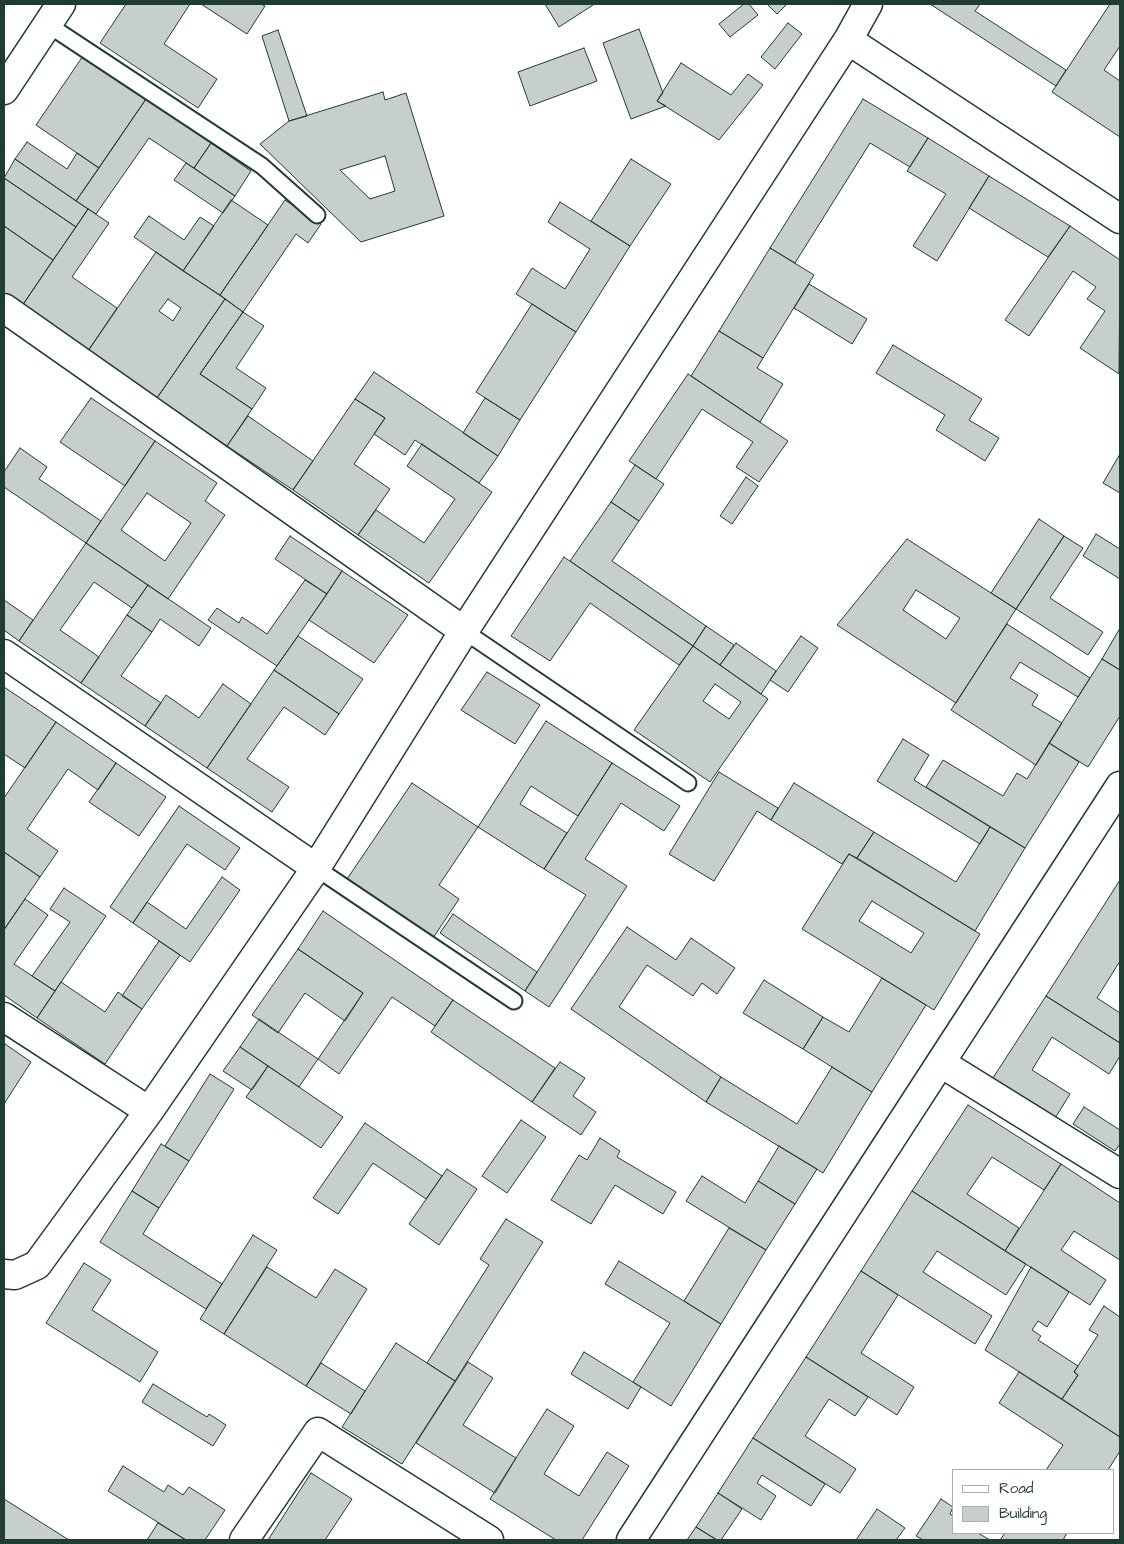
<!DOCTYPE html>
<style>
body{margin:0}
#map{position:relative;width:1124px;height:1544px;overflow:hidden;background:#fff;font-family:"Architects Daughter",sans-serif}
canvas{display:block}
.frame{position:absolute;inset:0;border:5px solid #1f3d34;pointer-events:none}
.legend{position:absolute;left:952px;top:1469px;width:162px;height:65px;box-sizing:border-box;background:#fff;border:1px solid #a5b1ae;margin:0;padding:6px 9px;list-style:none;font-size:15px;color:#1f3d34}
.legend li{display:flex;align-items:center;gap:10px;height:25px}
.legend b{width:25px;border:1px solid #a5b1ae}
</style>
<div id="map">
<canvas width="1124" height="1544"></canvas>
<div class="frame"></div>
<ul class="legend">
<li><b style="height:6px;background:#fff"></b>Road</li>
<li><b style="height:14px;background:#c7cfcc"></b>Building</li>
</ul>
</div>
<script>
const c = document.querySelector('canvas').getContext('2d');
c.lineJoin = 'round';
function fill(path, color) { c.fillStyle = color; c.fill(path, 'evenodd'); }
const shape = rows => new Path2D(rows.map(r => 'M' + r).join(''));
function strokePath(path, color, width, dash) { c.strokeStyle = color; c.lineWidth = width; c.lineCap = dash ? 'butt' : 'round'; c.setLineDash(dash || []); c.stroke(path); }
const building = shape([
 [126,4,190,4,164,44,217,79,198,108,100,43,126,4],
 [201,4,261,4,265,6,247,34,201,4],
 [545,4,592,4,593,5,559,27,545,4],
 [744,4,749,4,758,15,730,37,719,24,744,4],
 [767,4,787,4,777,14,767,4],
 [930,4,980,4,975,11,1066,70,1056,86,930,4],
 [1110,4,1120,4,1120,46,1104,70,1120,81,1120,137,1052,92,1110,4],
 [788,23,802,34,775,69,761,57,788,23],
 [639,29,663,93,657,101,666,106,631,119,603,43,639,29],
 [278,30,307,116,289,121,262,36,278,30],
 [584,48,597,81,530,106,518,72,584,48],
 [83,56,146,99,99,168,36,125,83,56],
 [681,63,731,95,748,74,763,85,719,140,657,101,681,63],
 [383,92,385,100,406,93,444,216,361,242,260,144,289,121,383,92],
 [385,156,395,191,370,199,340,170,385,156],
 [146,99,211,143,194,168,149,138,96,214,76,201,146,99],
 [863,99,928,138,910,167,870,143,795,263,770,248,863,99],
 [928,138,989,176,937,261,913,246,946,194,907,171,928,138],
 [27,142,67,169,77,153,99,168,76,201,15,159,27,142],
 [211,143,251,171,235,196,194,168,211,143],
 [15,159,88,209,76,227,4,178,15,159],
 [631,159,671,184,630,246,591,221,631,159],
 [186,163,235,196,223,213,174,180,186,163],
 [989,176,1070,226,1048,257,969,208,989,176],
 [4,178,76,227,53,260,4,226,4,178],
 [231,200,268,225,220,295,183,271,231,200],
 [285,200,321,224,308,243,296,234,243,312,220,295,285,200],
 [560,202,630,246,576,332,516,294,532,268,565,289,590,249,548,222,560,202],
 [88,209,109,223,72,277,117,308,88,351,22,306,88,209],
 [149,216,184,240,200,217,214,226,183,271,134,237,149,216],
 [4,226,53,260,22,306,4,294,4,226],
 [1070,226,1120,260,1119,374,1080,348,1105,311,1087,299,1096,287,1073,271,1029,336,1005,320,1070,226],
 [770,248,814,275,763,358,719,331,770,248],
 [156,252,225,299,157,398,88,351,156,252],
 [168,299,181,308,173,321,159,311,168,299],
 [809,284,867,319,852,344,794,308,809,284],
 [225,299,243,312,200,374,252,409,227,446,157,398,225,299],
 [532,304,576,332,520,420,476,392,532,304],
 [243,312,264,326,236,368,266,388,252,409,200,374,243,312],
 [719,331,763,358,757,368,783,384,760,422,691,376,719,331],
 [893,345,982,399,969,420,999,438,985,461,936,430,945,415,876,373,893,345],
 [374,372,498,456,479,483,415,440,405,455,374,434,385,418,355,399,374,372],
 [688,374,788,441,759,482,736,467,753,442,702,409,656,479,629,461,688,374],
 [91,398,155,441,125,486,60,442,91,398],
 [485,398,520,420,498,456,463,433,485,398],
 [355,399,385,418,354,464,390,489,358,535,293,490,355,399],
 [248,416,313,461,293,490,227,446,248,416],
 [155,441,217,483,205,501,225,515,168,599,86,543,155,441],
 [147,493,191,523,165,561,121,530,147,493],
 [422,444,492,492,429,583,358,535,376,510,424,543,455,499,407,466,422,444],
 [20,448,47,467,39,479,101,521,86,543,4,487,4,472,20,448],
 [1120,454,1120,493,1103,483,1120,454],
 [635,465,664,484,639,521,611,502,635,465],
 [746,477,758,486,732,524,720,516,746,477],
 [611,502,639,521,612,561,706,626,693,646,570,561,611,502],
 [1039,519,1064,536,1016,609,991,593,1039,519],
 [1096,534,1120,549,1120,579,1083,556,1096,534],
 [290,536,342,571,327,594,275,559,290,536],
 [1064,536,1083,548,1050,598,1103,632,1088,655,1016,609,1064,536],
 [907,539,1016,609,956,703,837,625,907,539],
 [916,590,960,618,946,639,903,610,916,590],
 [86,543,148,585,132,608,94,582,60,630,99,657,81,683,19,641,86,543],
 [564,557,693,646,679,665,590,603,550,661,511,636,564,557],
 [342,571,408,615,374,663,309,620,342,571],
 [305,580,327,594,277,666,208,620,217,608,239,623,242,617,267,634,305,580],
 [148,585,211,628,199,646,160,619,152,632,127,615,148,585],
 [4,600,33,620,19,641,4,630,4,600],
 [127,615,152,632,121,676,161,703,145,726,81,683,127,615],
 [1007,624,1090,678,1078,697,1020,662,1010,678,1038,695,1032,705,1062,723,1036,765,951,710,1007,624],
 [706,626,734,645,720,665,693,646,706,626],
 [1120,628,1120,670,1102,659,1120,628],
 [298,636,363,679,339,714,274,670,298,636],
 [801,636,818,648,788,692,770,680,801,636],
 [736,643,776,671,761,694,720,665,736,643],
 [693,646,768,699,710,782,634,730,693,646],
 [715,684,741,702,729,719,703,701,715,684],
 [1102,659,1120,670,1120,716,1088,767,1049,743,1102,659],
 [274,670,339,714,325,735,284,707,247,759,289,787,272,812,207,768,274,670],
 [487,672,540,705,515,744,461,710,487,672],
 [223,684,251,704,207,768,145,726,166,695,199,718,223,684],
 [4,687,56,722,25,768,4,754,4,687],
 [546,721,612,763,578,816,531,786,520,804,567,833,544,869,478,827,546,721],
 [56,722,116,763,98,790,68,769,27,829,58,851,40,877,4,852,4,798,56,722],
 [903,739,929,755,914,780,990,827,980,844,877,781,903,739],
 [1049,743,1079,762,1025,848,926,787,943,760,1003,796,1017,773,1027,779,1049,743],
 [116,763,166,797,139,836,89,802,116,763],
 [612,763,680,806,664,831,621,803,585,859,627,886,549,1007,525,991,586,895,544,869,612,763],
 [719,772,778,808,771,820,757,811,714,881,669,854,719,772],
 [412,783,478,827,439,885,459,899,433,938,347,879,412,783],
 [794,783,874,832,857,858,849,854,842,864,771,820,794,783],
 [179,806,240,848,225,870,187,844,133,923,110,907,179,806],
 [990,827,1025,848,975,931,857,858,874,832,956,882,990,827],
 [4,852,40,877,5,928,4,927,4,852],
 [849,854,980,934,934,1010,802,929,849,854],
 [872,901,924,933,911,953,859,921,872,901],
 [222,877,240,890,190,962,133,923,147,902,186,929,222,877],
 [1120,880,1120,961,1097,998,1120,1013,1120,1043,1046,996,1120,880],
 [64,888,106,916,55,991,32,976,70,922,50,909,64,888],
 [25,899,48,915,14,964,55,991,37,1018,4,995,4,930,25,899],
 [323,911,453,1000,435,1026,392,997,339,1074,318,1059,363,993,298,949,323,911],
 [453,914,537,972,525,991,440,933,453,914],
 [627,927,676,960,691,938,735,968,717,994,702,983,693,996,647,965,619,1007,721,1077,706,1102,571,1009,627,927],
 [159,941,180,955,142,1009,122,996,159,941],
 [298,949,363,993,345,1021,305,993,278,1033,252,1015,298,949],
 [882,978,926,1005,872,1092,803,1049,823,1017,849,1032,882,978],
 [764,980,823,1017,803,1049,743,1013,764,980],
 [61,982,105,1012,118,992,142,1009,105,1064,37,1018,61,982],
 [1046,996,1120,1043,1120,1056,1109,1074,1052,1037,1032,1070,1070,1094,1054,1120,991,1081,1046,996],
 [453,1000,555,1068,532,1102,431,1032,453,1000],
 [259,1019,318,1059,299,1087,240,1047,259,1019],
 [5,1044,31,1062,4,1104,4,1047,5,1044],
 [240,1047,268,1066,252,1090,223,1071,240,1047],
 [560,1062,585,1078,573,1096,596,1112,581,1135,532,1102,560,1062],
 [268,1066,343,1117,321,1148,246,1097,268,1066],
 [832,1067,872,1092,823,1173,706,1102,721,1077,797,1124,832,1067],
 [210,1074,234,1089,189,1161,165,1146,210,1074],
 [968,1105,1061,1164,1044,1190,992,1157,967,1194,1019,1228,1005,1251,912,1191,968,1105],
 [1084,1107,1120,1130,1120,1144,1115,1151,1073,1124,1084,1107],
 [521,1120,546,1137,507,1193,482,1176,521,1120],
 [365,1123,442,1176,426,1199,373,1163,338,1214,313,1198,365,1123],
 [600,1138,620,1151,617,1157,676,1192,663,1214,615,1185,591,1224,551,1200,579,1155,587,1160,600,1138],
 [161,1144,189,1161,159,1208,132,1191,161,1144],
 [779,1146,817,1169,795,1204,758,1181,779,1146],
 [1061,1164,1120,1203,1120,1260,1074,1231,1061,1250,1106,1280,1090,1305,1005,1251,1061,1164],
 [447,1169,477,1189,439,1245,409,1224,447,1169],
 [702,1176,745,1203,758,1181,795,1204,766,1250,686,1201,702,1176],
 [132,1191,159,1208,143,1234,222,1284,206,1309,100,1242,132,1191],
 [912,1191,1026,1264,1006,1295,937,1251,923,1272,992,1316,975,1344,861,1271,912,1191],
 [506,1219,543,1242,455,1381,427,1363,489,1265,480,1259,506,1219],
 [729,1228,766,1250,721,1324,684,1301,729,1228],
 [253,1235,277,1250,224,1334,200,1319,253,1235],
 [619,1261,721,1324,671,1406,633,1382,670,1323,605,1284,619,1261],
 [84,1263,111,1280,92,1310,158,1352,140,1382,46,1323,84,1263],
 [267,1267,316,1298,335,1269,367,1289,306,1386,224,1334,267,1267],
 [1031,1267,1069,1292,1047,1327,1038,1321,1032,1330,1041,1336,1038,1340,1078,1366,1074,1372,1078,1375,1062,1399,985,1350,1031,1267],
 [861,1271,898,1295,861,1353,914,1387,897,1415,806,1357,861,1271],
 [1104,1306,1120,1317,1120,1437,1062,1399,1078,1375,1074,1372,1098,1335,1089,1330,1104,1306],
 [396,1343,455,1381,402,1464,342,1427,396,1343],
 [584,1352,641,1387,628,1409,571,1374,584,1352],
 [806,1357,868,1397,855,1416,829,1399,805,1436,856,1469,840,1493,753,1438,806,1357],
 [468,1362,493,1378,463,1425,516,1458,495,1493,416,1443,468,1362],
 [321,1363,365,1391,351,1414,306,1386,321,1363],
 [1019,1372,1120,1437,1120,1451,1108,1470,1046,1470,1063,1445,999,1403,1019,1372],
 [153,1384,207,1417,209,1414,226,1425,213,1446,142,1402,153,1384],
 [547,1409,574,1426,544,1474,579,1496,607,1452,629,1466,582,1540,556,1540,490,1499,547,1409],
 [753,1438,825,1484,811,1506,762,1475,757,1483,776,1496,761,1520,718,1493,753,1438],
 [123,1466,164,1492,168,1485,183,1495,189,1487,225,1510,205,1540,186,1540,108,1491,123,1466],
 [311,1473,352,1499,325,1540,268,1540,311,1473],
 [718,1493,742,1509,721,1540,717,1540,696,1527,718,1493],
 [4,1499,69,1540,4,1540,4,1499],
 [941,1499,953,1507,950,1514,953,1516,953,1533,978,1533,990,1540,923,1540,916,1536,941,1499],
 [877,1509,905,1528,896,1540,856,1540,877,1509],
 [158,1523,186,1540,147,1540,158,1523],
 [696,1527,717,1540,687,1540,696,1527],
 [1005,1533,1067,1533,1063,1540,1000,1540,1005,1533]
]);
fill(building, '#c7cfcc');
strokePath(building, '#1f3d34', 1);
const lane = shape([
 [47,24,262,166,317,215],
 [464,631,688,783],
 [316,868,514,1001]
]);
const street = shape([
 [848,40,868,4],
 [4,90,61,4],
 [4,308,464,631],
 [4,654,316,868],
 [4,1017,149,1111],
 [941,1063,1120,1174],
 [4,1274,15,1275,37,1265,149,1111,316,868,464,631,848,40,1120,219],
 [244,1540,318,1432,489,1540],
 [631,1540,1120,786]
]);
strokePath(lane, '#1f3d34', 19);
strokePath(street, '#1f3d34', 31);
strokePath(lane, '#fff', 15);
strokePath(street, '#fff', 28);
</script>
